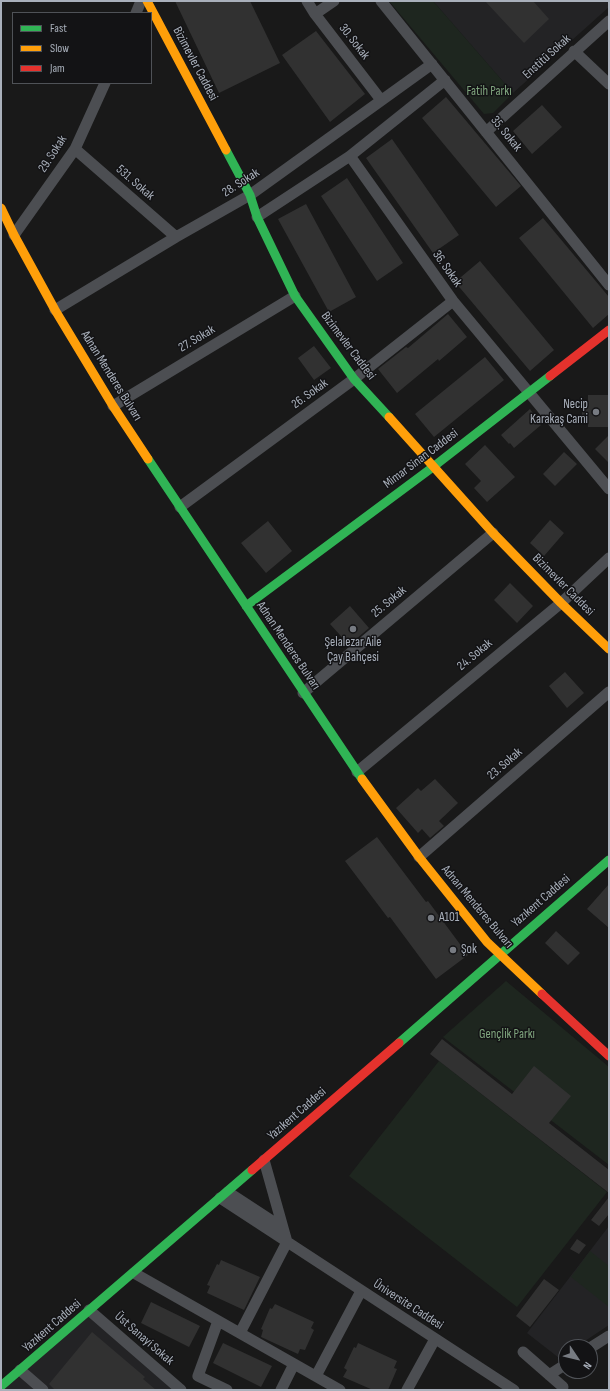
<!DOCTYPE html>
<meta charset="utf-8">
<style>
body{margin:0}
#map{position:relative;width:610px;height:1391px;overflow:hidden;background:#191919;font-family:"Sofia Sans Condensed",sans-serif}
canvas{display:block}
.frame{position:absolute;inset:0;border:2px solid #a9b0bb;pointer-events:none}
.legend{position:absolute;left:12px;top:12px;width:140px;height:72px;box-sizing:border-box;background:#131315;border:1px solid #4f5257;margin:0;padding:5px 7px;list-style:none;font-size:12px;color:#a9b0bb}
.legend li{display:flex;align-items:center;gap:8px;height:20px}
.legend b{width:20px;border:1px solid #4f5257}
.north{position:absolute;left:558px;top:1339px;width:40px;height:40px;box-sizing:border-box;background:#131315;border:1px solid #4f5257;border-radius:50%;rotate:125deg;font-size:11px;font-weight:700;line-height:16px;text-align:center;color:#a9b0bb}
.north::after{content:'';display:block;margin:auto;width:14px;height:18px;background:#777b82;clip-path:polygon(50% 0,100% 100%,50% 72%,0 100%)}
</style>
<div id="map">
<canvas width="610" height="1391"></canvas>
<div class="frame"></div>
<ul class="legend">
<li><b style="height:5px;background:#30b455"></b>Fast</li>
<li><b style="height:5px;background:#ff9f0a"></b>Slow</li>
<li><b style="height:5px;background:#e5322d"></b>Jam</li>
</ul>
<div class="north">N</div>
</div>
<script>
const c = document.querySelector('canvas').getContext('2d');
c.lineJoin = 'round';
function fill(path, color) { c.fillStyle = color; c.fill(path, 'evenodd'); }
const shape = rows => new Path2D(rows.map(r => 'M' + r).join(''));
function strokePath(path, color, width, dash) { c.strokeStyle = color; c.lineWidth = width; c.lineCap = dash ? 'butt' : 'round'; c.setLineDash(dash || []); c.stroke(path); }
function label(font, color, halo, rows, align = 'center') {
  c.font = font + ' "Sofia Sans Condensed",sans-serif'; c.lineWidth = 3; c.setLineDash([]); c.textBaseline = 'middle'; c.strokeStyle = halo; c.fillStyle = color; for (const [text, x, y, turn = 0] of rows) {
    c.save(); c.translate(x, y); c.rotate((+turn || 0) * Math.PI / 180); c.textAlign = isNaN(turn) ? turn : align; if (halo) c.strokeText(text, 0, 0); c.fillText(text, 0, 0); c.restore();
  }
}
fill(shape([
 [433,1,609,1,609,7,513,93],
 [609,1226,609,1325,576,1347,566,1347,566,1354,559,1358,527,1333],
 [89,1310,181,1390,1,1390]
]), '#232325');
fill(shape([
 [389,1,433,1,513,93,493,113,484,114],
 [506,981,609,1067,609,1165,443,1037],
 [439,1061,607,1192,517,1307,349,1176],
 [590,1251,609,1266,609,1307,571,1277]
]), '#1e261f');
fill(shape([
 [175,1,250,1,280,63,219,93],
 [485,1,533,1,549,19,524,43],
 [316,31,365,94,330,122,282,55],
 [446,97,521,186,496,207,422,118],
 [542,105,562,127,532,154,513,131],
 [392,139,459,235,433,253,366,158],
 [347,178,403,263,377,281,321,196],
 [306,204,356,297,329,312,278,219],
 [543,218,609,297,609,314,593,328,519,238],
 [480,261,554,350,530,371,455,282],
 [448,314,467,337,439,361,438,359,397,393,378,369,406,347,408,348],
 [314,346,331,368,314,380,298,358],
 [485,357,504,380,434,437,415,414],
 [588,395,608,395,609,427,588,427,588,421,582,421,582,401,588,401],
 [530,409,541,425,514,448,510,443,509,444,501,435],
 [609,435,609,463,595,449],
 [485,445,515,477,487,502,474,488,481,481,465,464],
 [564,452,577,464,555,486,543,474],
 [550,520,564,533,544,556,530,543],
 [268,521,292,551,266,573,241,543],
 [510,583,533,606,517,623,494,600],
 [350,606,369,628,349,645,330,624],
 [565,672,584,693,567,708,549,686],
 [435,779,458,803,439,821,444,826,430,838,422,829,418,833,396,808,418,788,421,791],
 [377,837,426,902,428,901,468,955,436,979,390,917,388,918,345,861],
 [609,884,609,928,587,909],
 [556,931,580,953,568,965,545,943],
 [442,1039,512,1094,534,1066,571,1096,549,1123,609,1170,609,1193,430,1054],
 [609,1197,609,1214,599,1226,591,1220],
 [577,1239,586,1245,579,1254,570,1249],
 [221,1260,260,1277,244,1310,207,1293,210,1286,207,1285,217,1264,219,1265],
 [544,1279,559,1290,530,1327,516,1316],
 [151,1302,200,1326,189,1347,141,1323],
 [275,1304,314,1322,311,1328,314,1330,305,1350,300,1349,298,1354,261,1337,263,1330,261,1329,270,1308,272,1309],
 [92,1332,145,1377,143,1379,156,1390,55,1390,49,1384],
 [223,1343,272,1366,261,1387,213,1363],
 [358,1343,397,1361,394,1368,397,1369,388,1390,373,1390,343,1377,347,1370,344,1368,354,1347,356,1348]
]), '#313131');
strokePath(shape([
 [307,1,315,14,381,100],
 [381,1,609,285],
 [136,13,141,1],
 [315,14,334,1],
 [574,51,609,84],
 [486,132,609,21],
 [75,149,176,237],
 [350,156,453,301,609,489],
 [257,217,350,156,445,80],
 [14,235,75,149,105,83],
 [55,310,176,237,250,195,432,64],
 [113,406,295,296],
 [180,507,354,379,453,301],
 [303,693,493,533],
 [357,772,561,603,609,558],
 [419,857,609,692],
 [228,1192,283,1228],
 [220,1198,514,1390],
 [134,1273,340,1390],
 [89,1310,181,1390],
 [218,1321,198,1376,227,1390],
 [240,1333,287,1242,264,1160],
 [590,1348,609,1336],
 [523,1352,563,1387],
 [20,1370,43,1390],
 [549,1375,566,1364],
 [316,1376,361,1291],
 [281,1390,294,1364],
 [407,1390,435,1339]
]), '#4c4e52', 11);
strokePath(shape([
 [226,150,250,195,257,217,295,296,354,379,389,417],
 [148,459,362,779],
 [246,606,433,467,550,376],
 [399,1043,609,860],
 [1,1386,252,1170]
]), '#30b455', 9);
strokePath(shape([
 [147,1,226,150],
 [1,208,14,235,55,310,113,406,148,459],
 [389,417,493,533,561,603,609,649],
 [362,779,419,857,487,942,542,994]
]), '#ff9f0a', 9);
strokePath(shape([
 [550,376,609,330],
 [542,994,609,1056],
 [252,1170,399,1043]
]), '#e5322d', 9);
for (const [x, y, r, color] of [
 [596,412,4,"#777b82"],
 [353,629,4,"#777b82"],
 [431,918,4,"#777b82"],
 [453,950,4,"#777b82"]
]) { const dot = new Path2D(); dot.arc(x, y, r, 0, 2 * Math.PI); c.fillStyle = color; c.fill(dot); strokePath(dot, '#131315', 1.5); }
label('13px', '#a9b0bb', '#131315', [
 ["30. Sokak",354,42,52],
 ["Enstitü Sokak",547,57,-42],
 ["Bizimevler Caddesi",195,64,62],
 ["35. Sokak",506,134,51],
 ["29. Sokak",53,154,-57],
 ["531. Sokak",135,183,41],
 ["28. Sokak",241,183,-33],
 ["36. Sokak",447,269,55],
 ["27. Sokak",197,339,-31],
 ["Bizimevler Caddesi",348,346,53],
 ["Adnan Menderes Bulvarı",111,376,58],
 ["26. Sokak",310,394,-36],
 ["Mimar Sinan Caddesi",421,459,-37],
 ["Bizimevler Caddesi",563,585,45],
 ["25. Sokak",389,602,-40],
 ["Adnan Menderes Bulvarı",288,646,56],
 ["24. Sokak",475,655,-40],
 ["23. Sokak",505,764,-41],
 ["Yazıkent Caddesi",541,901,-41],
 ["Adnan Menderes Bulvarı",477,907,50],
 ["Yazıkent Caddesi",297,1114,-41],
 ["Üniversite Caddesi",408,1305,33],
 ["Yazıkent Caddesi",52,1326,-41],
 ["Üst Sanayi Sokak",144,1339,41]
]);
label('13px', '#80a67f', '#131315', [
 ["Fatih Parkı",489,92],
 ["Gençlik Parkı",507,1035]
]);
label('13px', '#a9b0bb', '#131315', [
 ["Necip",588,405,"right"],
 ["Karakaş Cami",588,420,"right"],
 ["Şelalezar Aile",353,643,"center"],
 ["Çay Bahçesi",353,658,"center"],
 ["A101",439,918],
 ["Şok",461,950]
], 'left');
</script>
